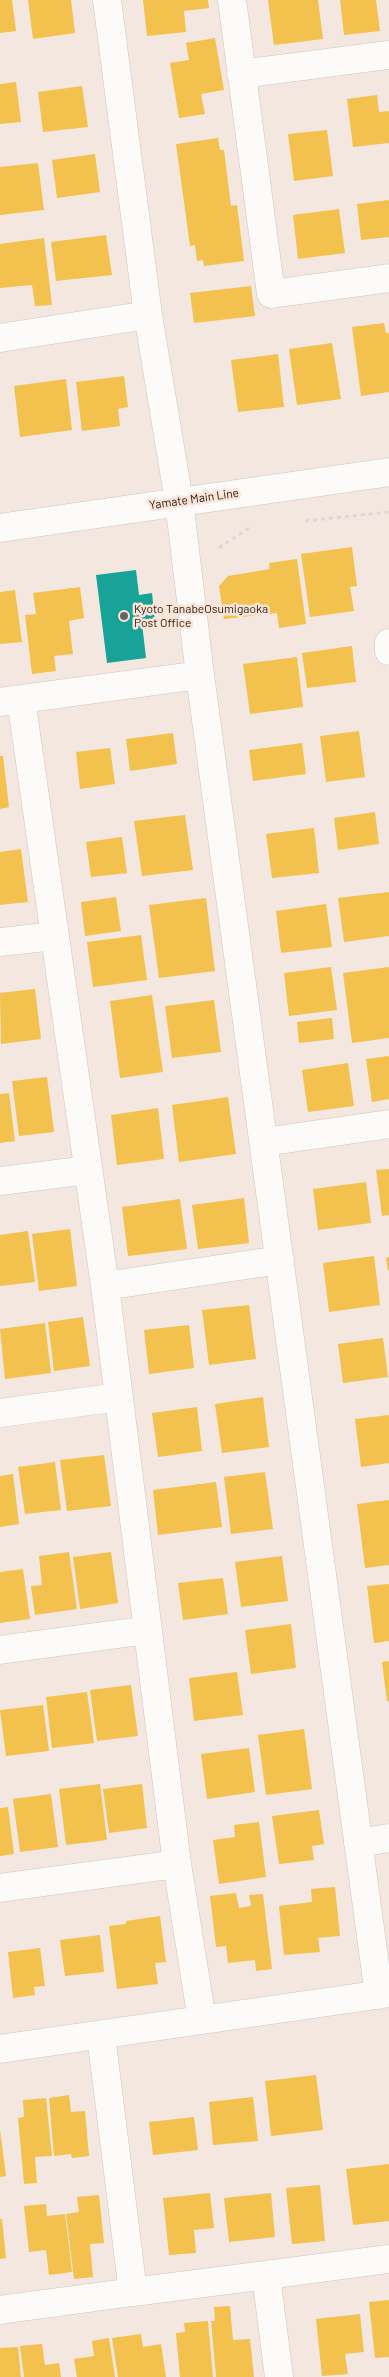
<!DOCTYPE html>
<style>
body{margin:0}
canvas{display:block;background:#f4e7df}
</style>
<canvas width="389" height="2377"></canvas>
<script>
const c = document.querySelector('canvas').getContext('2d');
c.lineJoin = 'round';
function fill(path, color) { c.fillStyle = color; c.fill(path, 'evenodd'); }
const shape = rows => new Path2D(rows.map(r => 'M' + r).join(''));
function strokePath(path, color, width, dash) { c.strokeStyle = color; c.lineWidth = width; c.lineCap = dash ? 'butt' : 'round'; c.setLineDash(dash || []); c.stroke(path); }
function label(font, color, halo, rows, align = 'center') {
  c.font = font + ' Barlow,sans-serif'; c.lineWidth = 5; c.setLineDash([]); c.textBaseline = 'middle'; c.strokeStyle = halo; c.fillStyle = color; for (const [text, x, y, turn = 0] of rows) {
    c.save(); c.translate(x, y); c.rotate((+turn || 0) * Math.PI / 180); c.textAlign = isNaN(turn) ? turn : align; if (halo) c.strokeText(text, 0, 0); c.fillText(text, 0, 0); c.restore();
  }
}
fill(shape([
 [0,0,12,0,16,31,0,33],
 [28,0,71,0,75,33,33,39],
 [143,0,208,0,209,8,184,11,186,32,147,36],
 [268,0,318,0,323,39,274,45],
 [340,0,376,0,380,31,344,35],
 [215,38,224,90,201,94,205,114,179,118,170,63,189,60,186,43],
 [16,82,21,122,0,124,0,84],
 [82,86,88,127,43,132,38,92],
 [377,95,379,112,389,111,389,143,353,147,347,99],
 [327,130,333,176,294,181,288,134],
 [218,138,220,150,224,150,231,206,237,205,244,261,204,266,203,260,197,261,195,245,190,246,176,144],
 [95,154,100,192,57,198,52,160],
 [38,163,44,210,0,215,0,167],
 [389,200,389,237,361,240,357,204],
 [339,209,345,253,298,259,293,215],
 [106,235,112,275,56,281,51,242],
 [44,238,52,305,35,306,32,285,0,288,0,244],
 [251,286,255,316,194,323,190,293],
 [384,323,386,333,389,333,389,392,361,396,352,327],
 [332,343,341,399,297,405,289,349],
 [278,354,284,407,238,412,231,360],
 [124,376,128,407,118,409,120,426,82,431,76,382],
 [66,379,72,430,20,437,14,386],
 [352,547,357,586,350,587,354,611,310,617,301,554],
 [297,559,306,624,279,628,277,613,224,619,219,586,228,576,270,569,269,563],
 [80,587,84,618,69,621,73,654,54,656,56,671,32,674,25,615,36,614,33,593],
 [15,590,22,642,0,644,0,592],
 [352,646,356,682,307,688,302,653],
 [297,657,303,707,250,714,243,664],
 [359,731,365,777,326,782,320,736],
 [173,733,177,764,130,771,126,739],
 [302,743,306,774,253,781,249,750],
 [110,748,115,784,80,789,76,752],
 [0,756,3,756,9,807,0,809],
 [375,812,379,844,338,850,334,818],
 [185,815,193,870,142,876,134,821],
 [314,828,319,873,272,878,266,834],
 [122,837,127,873,91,877,86,842],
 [21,849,28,902,0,905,0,852],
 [389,892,389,936,344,942,338,898],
 [116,897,121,931,85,936,81,902],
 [206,898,215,971,159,978,149,905],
 [326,904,332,947,281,953,276,911],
 [141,935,147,980,93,987,87,942],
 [331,967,337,1010,289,1016,284,973],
 [389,967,389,1038,352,1043,343,973],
 [35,989,41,1039,1,1044,0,993],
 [152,995,163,1072,120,1078,110,1001],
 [214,1000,221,1052,172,1058,165,1006],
 [332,1018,334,1039,299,1043,297,1022],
 [389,1056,389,1099,372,1102,366,1059],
 [348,1063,354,1106,308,1112,302,1070],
 [47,1077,54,1132,19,1136,12,1081],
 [9,1093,15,1141,0,1143,0,1094],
 [228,1097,236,1154,179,1162,172,1105],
 [158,1108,164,1159,117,1165,111,1115],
 [389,1169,389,1215,382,1216,376,1170],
 [366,1182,371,1223,318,1230,313,1189],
 [244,1198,249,1243,198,1249,192,1205],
 [180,1199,187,1249,128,1256,122,1207],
 [70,1229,77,1286,39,1291,32,1234],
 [28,1231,35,1282,0,1286,0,1235],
 [374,1256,380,1305,329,1312,323,1263],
 [389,1257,389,1271,388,1271,386,1258],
 [249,1305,256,1359,209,1365,202,1310],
 [83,1317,90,1366,54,1371,48,1322],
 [45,1323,51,1373,5,1379,0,1329],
 [189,1325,194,1368,149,1374,144,1330],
 [383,1338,388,1377,343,1383,338,1344],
 [263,1397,269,1447,222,1453,215,1404],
 [197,1407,202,1451,158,1457,152,1413],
 [389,1415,389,1463,361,1467,355,1419],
 [104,1455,111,1506,67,1511,60,1460],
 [55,1462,61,1510,25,1514,18,1467],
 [265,1472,273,1529,231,1534,224,1477],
 [13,1474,19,1524,0,1527,0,1476],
 [216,1482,222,1527,158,1535,153,1490],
 [389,1500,389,1565,365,1568,357,1504],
 [69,1552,77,1609,35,1615,31,1586,42,1585,39,1556],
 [111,1552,118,1603,80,1609,73,1557],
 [282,1556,288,1601,241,1607,235,1562],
 [23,1569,30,1619,0,1623,0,1572],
 [223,1578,228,1614,183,1620,178,1583],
 [389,1584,389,1641,374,1643,367,1586],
 [291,1624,296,1668,251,1674,245,1630],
 [389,1661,389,1701,387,1701,382,1662],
 [237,1672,243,1715,194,1721,189,1678],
 [131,1685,138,1736,97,1741,90,1690],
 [87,1692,94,1743,52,1748,46,1697],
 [43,1705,49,1751,6,1756,0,1710],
 [304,1729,312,1789,266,1795,258,1735],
 [249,1748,255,1792,207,1799,201,1754],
 [100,1784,107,1840,66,1845,59,1789],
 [142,1784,147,1828,109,1833,103,1789],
 [51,1794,58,1847,20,1852,13,1799],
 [8,1807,14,1854,0,1856,0,1808],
 [319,1810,324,1844,312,1846,314,1860,279,1864,272,1816],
 [259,1822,266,1877,219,1884,213,1840,235,1837,234,1825],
 [335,1887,340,1936,318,1938,320,1952,284,1955,279,1906,312,1902,311,1889],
 [236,1893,239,1908,251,1906,249,1895,263,1894,272,1969,256,1971,255,1960,228,1963,226,1946,216,1947,210,1896],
 [160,1916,166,1962,155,1963,158,1984,117,1989,109,1926,126,1924,126,1921],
 [100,1935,104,1972,65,1976,60,1940],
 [40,1948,45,1986,34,1987,35,1995,13,1998,8,1952],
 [316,2075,323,2130,271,2136,265,2081],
 [69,2095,71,2112,85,2111,89,2156,72,2158,71,2154,54,2156,49,2098],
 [253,2097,258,2141,213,2145,209,2102],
 [46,2098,52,2156,35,2157,37,2183,24,2184,18,2118,24,2117,23,2100],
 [194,2117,198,2150,153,2155,149,2122],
 [0,2130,6,2176,0,2177],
 [389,2164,389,2221,353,2225,346,2169],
 [320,2185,325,2241,292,2244,286,2188],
 [210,2193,214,2228,194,2230,196,2253,169,2255,163,2198],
 [271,2193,275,2237,229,2242,224,2198],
 [99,2195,104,2243,90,2244,93,2277,74,2279,66,2214,79,2212,77,2197],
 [46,2204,47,2216,65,2214,72,2272,49,2275,46,2250,29,2252,24,2206],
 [0,2219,2,2219,6,2258,0,2259],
 [389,2300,389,2357,375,2358,369,2302],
 [230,2306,233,2340,250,2339,254,2377,216,2377,211,2321,215,2321,214,2307],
 [360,2314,364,2352,345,2354,348,2374,322,2376,316,2319],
 [208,2321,213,2377,180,2377,176,2333,185,2332,184,2323],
 [141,2334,143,2347,161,2344,166,2377,118,2377,112,2338],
 [109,2338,115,2377,77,2377,74,2359,94,2356,92,2341],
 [42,2344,45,2365,59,2363,61,2377,24,2377,20,2346],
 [18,2347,21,2377,0,2377,0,2348]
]), '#f2c14e');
fill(shape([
 [136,570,139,595,152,593,155,622,142,623,146,658,107,663,96,575]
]), '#17a398');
const minor = shape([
 [107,0,148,315,179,501,200,675,379,1995],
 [232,0,271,294,389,278],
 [241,74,389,55],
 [0,338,148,315],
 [0,528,389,472],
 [389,643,389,651],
 [21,699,105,1286,177,1864,202,2020],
 [0,702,200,675],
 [0,942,54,936],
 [264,1142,389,1124],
 [0,1181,88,1170],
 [105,1286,280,1260],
 [0,1413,119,1397],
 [0,1650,148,1630],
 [358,1843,389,1838],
 [0,1888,177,1864],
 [101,2035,133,2292,266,2275,279,2377],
 [0,2049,389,1993],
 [266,2275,389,2259],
 [0,2310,133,2292]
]);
strokePath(minor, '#cfc4bd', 29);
strokePath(shape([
 [305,521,389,512],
 [219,548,249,528]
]), '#dbd8d6', 3, [4, 4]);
strokePath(minor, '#fdfbfa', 28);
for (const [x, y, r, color] of [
 [124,616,5,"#6d625c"]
]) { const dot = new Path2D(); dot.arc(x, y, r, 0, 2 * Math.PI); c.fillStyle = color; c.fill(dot); strokePath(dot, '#fce5d7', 2); }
label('12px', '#251b15', '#fce5d7', [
 ["Yamate Main Line",194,499,-8]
]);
label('12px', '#251b15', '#fce5d7', [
 ["Kyoto TanabeOsumigaoka",134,609],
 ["Post Office",134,623]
], 'left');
</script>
